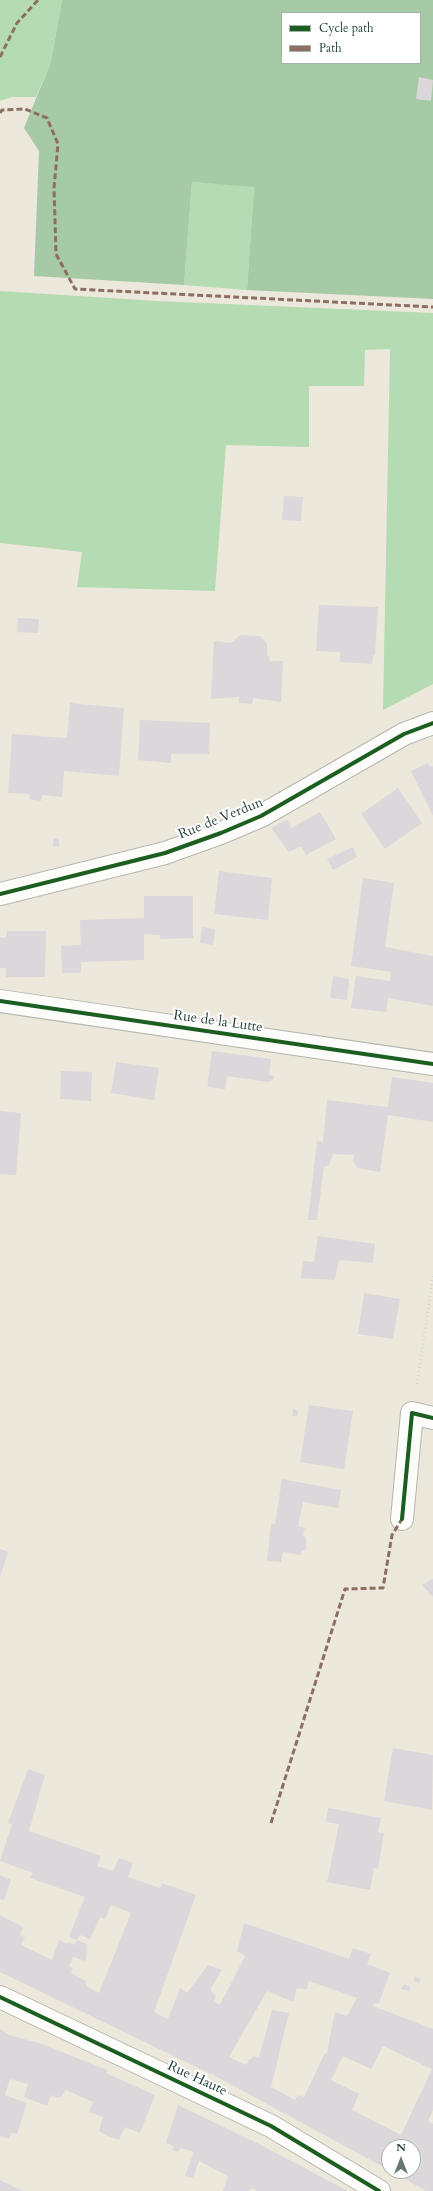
<!DOCTYPE html>
<style>
body{margin:0}
#map{position:relative;width:433px;height:2191px;overflow:hidden;background:#ede8dc;font-family:Cardo,serif}
canvas{display:block}
.legend{position:absolute;left:281px;top:12px;width:140px;height:52px;box-sizing:border-box;background:#fff;border:1px solid #a5b1ae;margin:0;padding:5px 7px;list-style:none;font-size:12px;color:#1f3d34}
.legend li{display:flex;align-items:center;gap:8px;height:20px}
.legend b{width:20px;border:1px solid #a5b1ae}
.north{position:absolute;left:381px;top:2139px;width:40px;height:40px;box-sizing:border-box;background:#fff;border:1px solid #a5b1ae;border-radius:50%;rotate:0deg;font-size:11px;font-weight:700;line-height:16px;text-align:center;color:#1f3d34}
.north::after{content:'';display:block;margin:auto;width:14px;height:18px;background:#67796f;clip-path:polygon(50% 0,100% 100%,50% 72%,0 100%)}
</style>
<div id="map">
<canvas width="433" height="2191"></canvas>
<ul class="legend">
<li><b style="height:5px;background:#1b5e20"></b>Cycle path</li>
<li><b style="height:5px;background:#8d6e63"></b>Path</li>
</ul>
<div class="north">N</div>
</div>
<script>
const c = document.querySelector('canvas').getContext('2d');
c.lineJoin = 'round';
function fill(path, color) { c.fillStyle = color; c.fill(path, 'evenodd'); }
const shape = rows => new Path2D(rows.map(r => 'M' + r).join(''));
function strokePath(path, color, width, dash) { c.strokeStyle = color; c.lineWidth = width; c.lineCap = dash ? 'butt' : 'round'; c.setLineDash(dash || []); c.stroke(path); }
function label(font, color, halo, rows, align = 'center') {
  c.font = font + ' Cardo,serif'; c.lineWidth = 4; c.setLineDash([]); c.textBaseline = 'middle'; c.strokeStyle = halo; c.fillStyle = color; for (const [text, x, y, turn = 0] of rows) {
    c.save(); c.translate(x, y); c.rotate((+turn || 0) * Math.PI / 180); c.textAlign = isNaN(turn) ? turn : align; if (halo) c.strokeText(text, 0, 0); c.fillText(text, 0, 0); c.restore();
  }
}
fill(shape([
 [0,0,62,0,51,62,36,97,12,97,0,101],
 [192,182,254,186,247,290,184,285],
 [0,291,158,301,433,313,433,684,383,710,390,349,365,350,364,386,309,386,309,447,226,445,215,591,77,587,82,552,0,543]
]), '#b4dbb1');
fill(shape([
 [62,0,433,0,433,299,247,290,254,187,192,182,184,285,34,276,39,151,24,128,51,62],
 [282,13,420,13,420,63,282,63]
]), '#a6caa5');
fill(shape([
 [419,77,433,80,431,101,416,99],
 [284,496,303,497,301,521,282,520],
 [319,605,378,607,375,655,373,654,372,664,340,662,340,652,316,651],
 [18,618,39,619,38,633,17,632],
 [240,635,260,636,267,644,267,656,269,656,270,661,283,661,281,702,253,698,252,704,239,703,239,697,211,699,214,641,231,643],
 [70,703,124,708,119,776,64,771,62,797,42,795,41,801,29,799,30,794,8,793,12,734,67,738],
 [140,720,210,723,209,754,171,754,171,763,138,760],
 [428,763,430,767,433,766,433,816,411,771],
 [398,788,422,823,385,849,361,814],
 [320,812,336,839,306,855,301,846,289,852,271,828,287,819,291,828],
 [54,838,59,839,59,847,53,846],
 [353,847,357,857,333,870,327,859],
 [219,871,272,878,268,920,214,914],
 [363,878,394,883,385,947,433,956,433,1006,388,998,386,1012,351,1008,356,976,390,981,391,972,351,966],
 [144,896,193,896,193,938,160,939,160,935,144,934,144,960,81,962,81,973,62,973,61,946,81,945,80,920,144,918],
 [202,927,215,929,213,945,200,943],
 [7,931,46,931,45,977,6,977,6,968,0,968,0,937,6,938],
 [333,976,349,979,347,1000,330,998],
 [212,1051,271,1059,269,1075,274,1076,273,1080,268,1082,227,1076,225,1089,207,1087],
 [116,1062,159,1068,154,1100,111,1093],
 [61,1071,92,1072,91,1101,60,1099],
 [392,1077,433,1083,433,1122,388,1115,380,1172,357,1168,353,1160,354,1155,333,1154,329,1165,324,1167,317,1220,308,1220,317,1141,323,1142,327,1100,388,1107],
 [0,1111,21,1113,16,1175,0,1174],
 [318,1236,375,1244,373,1263,339,1260,335,1280,301,1278,303,1261,314,1262],
 [364,1293,400,1299,393,1339,358,1334],
 [309,1405,353,1411,344,1469,300,1462],
 [293,1409,298,1410,297,1416,292,1416],
 [282,1479,341,1490,338,1508,303,1502,298,1526,305,1528,303,1534,306,1538,306,1549,301,1552,301,1555,283,1552,281,1562,267,1561,271,1524,275,1524],
 [0,1549,8,1552,0,1577],
 [433,1579,433,1597,422,1585],
 [393,1748,433,1755,432,1810,384,1801],
 [28,1769,45,1775,29,1831,101,1856,97,1866,113,1871,119,1858,133,1863,128,1877,160,1888,162,1883,196,1895,154,2012,168,2019,180,1988,187,1993,208,1965,222,1970,210,1990,216,1996,214,2001,220,2005,245,1956,237,1951,244,1923,349,1959,353,1948,371,1954,367,1964,390,1973,379,2003,374,2003,373,2006,433,2029,433,2110,428,2121,433,2124,433,2191,426,2191,391,2171,413,2171,413,2147,389,2147,389,2170,219,2078,0,1972,0,1915,23,1927,20,1935,25,1937,21,1945,52,1960,59,1940,67,1944,68,1942,75,1945,77,1940,87,1944,86,1961,73,1957,69,1966,73,1968,71,1973,86,1981,86,1986,99,1993,131,1913,111,1905,105,1919,100,1917,90,1939,80,1935,77,1940,69,1937,85,1897,30,1878,33,1873,0,1861,12,1824,8,1823],
 [309,1981,357,1998,347,2016,335,2012,327,2053,325,2053,304,2097,298,2095,295,2100,271,2087,289,2013,272,2010,259,2057,253,2056,251,2059,249,2059,246,2065,229,2057,267,1991,293,2002,297,1988,307,1989],
 [383,2046,432,2069,401,2135,352,2110,359,2094,331,2080,343,2056,371,2069],
 [328,1808,381,1818,378,1832,384,1833,378,1869,374,1868,370,1890,327,1882,339,1824,326,1822],
 [0,1875,11,1880,4,1900,0,1899],
 [415,1977,421,1979,419,1983,413,1981],
 [404,1984,410,1987,409,1991,401,1989],
 [0,2029,9,2035,42,2044,107,2070,106,2073,155,2095,140,2133,125,2127,119,2140,108,2136,99,2131,103,2117,89,2112,93,2102,66,2090,62,2096,58,2098,51,2095,47,2106,24,2097,28,2084,10,2079,5,2095,27,2103,17,2134,11,2133,9,2139,0,2136],
 [178,2105,263,2146,348,2191,257,2191,251,2188,250,2191,223,2191,228,2176,199,2161,193,2178,185,2176,194,2152,181,2148,178,2152,172,2150,174,2146,166,2143],
 [0,2180,23,2191,0,2191]
]), '#dcd7da');
const minor = shape([
 [0,894,165,853,221,833,261,816,404,734,433,723],
 [0,1001,433,1064],
 [402,1519,412,1413,433,1418],
 [0,1997,271,2126,379,2191]
]);
strokePath(minor, '#b7b7af', 24);
strokePath(shape([
 [417,1384,433,1276]
]), '#d5d5d2', 2.5, [1, 3]);
strokePath(minor, '#fcfcfa', 22);
strokePath(shape([
 [0,57,17,23,38,0],
 [0,113,2,110,25,109,47,118,58,144,54,188,56,254,75,289,433,307],
 [271,1823,345,1589,383,1588,392,1535,402,1519]
]), '#8d6e63', 3, [6, 3]);
strokePath(shape([
 [0,894,165,853,221,833,261,816,404,734,433,723],
 [0,1001,433,1064],
 [402,1519,412,1413,433,1418],
 [0,1997,271,2126,379,2191]
]), '#1b5e20', 4);
label('14px', '#1f3d34', '#fff', [
 ["Rue de Verdun",221,819,-22],
 ["Rue de la Lutte",218,1022,8],
 ["Rue Haute",197,2079,25]
]);
</script>
